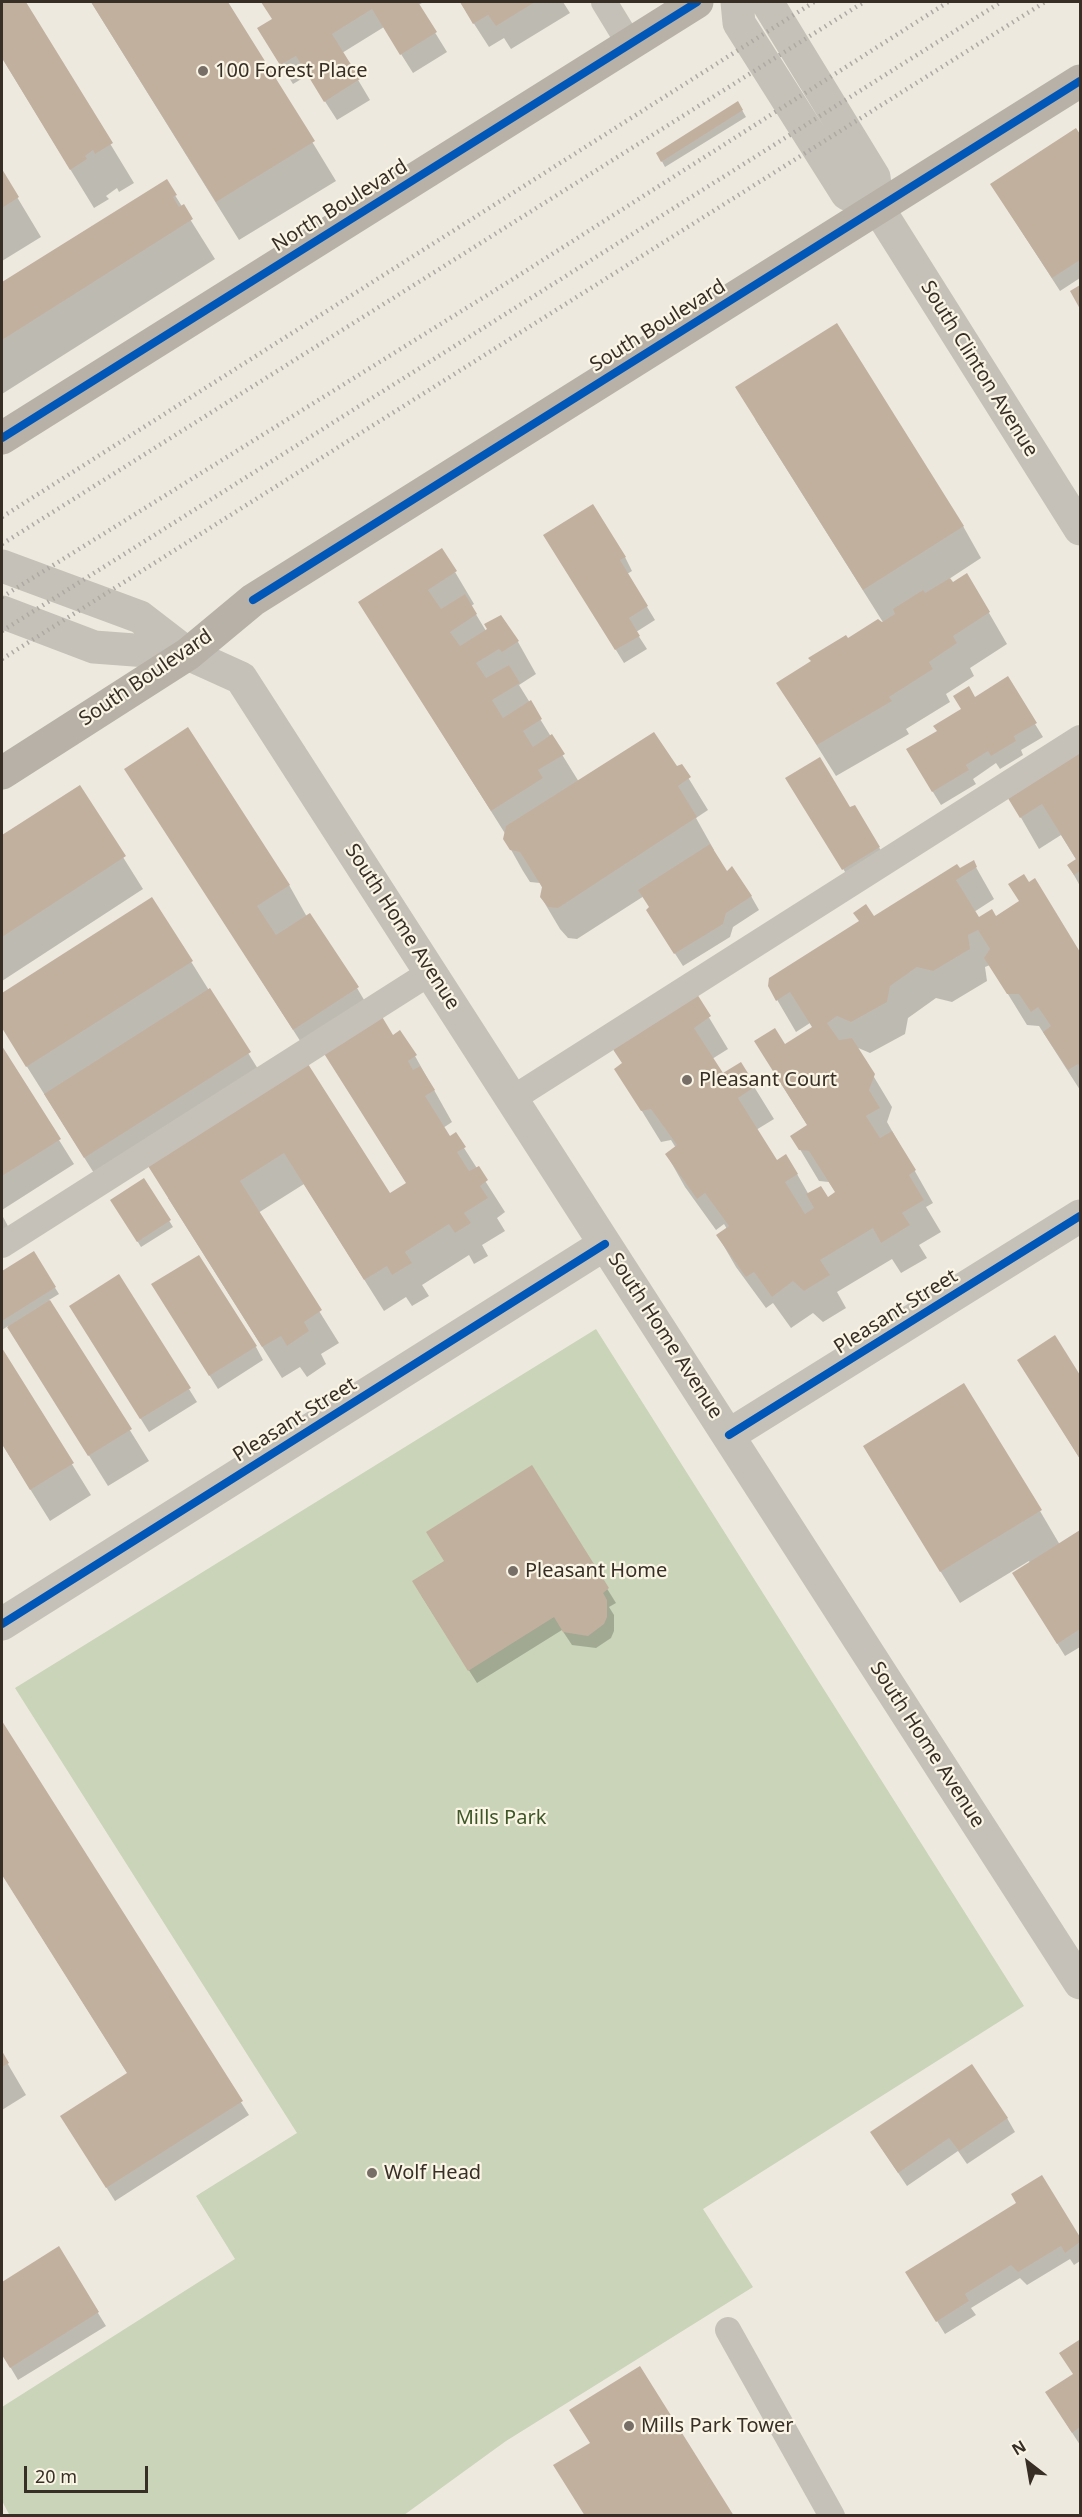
<!DOCTYPE html>
<style>
body{margin:0}
#map{position:relative;width:1082px;height:2517px;overflow:hidden;background:#ede9df;font-family:"Noto Sans",sans-serif}
canvas{display:block}
.frame{position:absolute;inset:0;border:3px solid #372e26;pointer-events:none}
.north{position:absolute;left:998px;top:2433px;width:60px;height:60px;-webkit-text-stroke:4px #faf5e5;paint-order:stroke;rotate:329deg;font-size:16px;font-weight:700;line-height:24px;text-align:center;color:#372e26}
.north::after{content:'';display:block;margin:auto;width:21px;height:27px;background:#372e26;clip-path:polygon(50% 0,100% 100%,50% 72%,0 100%)}
.scale{position:absolute;left:24px;top:2466px;width:124px;height:27px;box-sizing:border-box;border:3px solid #372e26;border-top:0;padding-left:8px;font-size:18px;line-height:21px;white-space:nowrap;color:#372e26;-webkit-text-stroke:4px #faf5e5;paint-order:stroke}
</style>
<div id="map">
<canvas width="1082" height="2517"></canvas>
<div class="frame"></div>
<div class="north">N</div>
<div class="scale">20 m</div>
</div>
<script>
const c = document.querySelector('canvas').getContext('2d');
c.lineJoin = 'round';
function fill(path, color) { c.fillStyle = color; c.fill(path, 'evenodd'); }
const shape = rows => new Path2D(rows.map(r => 'M' + r).join(''));
function strokePath(path, color, width, dash) { c.strokeStyle = color; c.lineWidth = width; c.lineCap = dash ? 'butt' : 'round'; c.setLineDash(dash || []); c.stroke(path); }
function label(font, color, halo, rows, align = 'center') {
  c.font = font + ' "Noto Sans",sans-serif'; c.lineWidth = 4.5; c.setLineDash([]); c.textBaseline = 'middle'; c.strokeStyle = halo; c.fillStyle = color; for (const [text, x, y, turn = 0] of rows) {
    c.save(); c.translate(x, y); c.rotate((+turn || 0) * Math.PI / 180); c.textAlign = isNaN(turn) ? turn : align; if (halo) c.strokeText(text, 0, 0); c.fillText(text, 0, 0); c.restore();
  }
}
fill(shape([
 [596,1329,1024,2006,703,2209,753,2287,506,2441,404,2515,10,2516,2,2501,2,2407,235,2259,196,2196,297,2133,15,1688]
]), '#cad4b8');
fill(shape([
 [2,2,24,2,134,183,119,192,117,188,106,196,109,199,94,208,2,58],
 [91,2,227,2,336,181,239,240],
 [262,2,424,2,418,5,447,52,413,73,384,27,342,53,370,100,337,120,308,75,293,84,270,48,273,19],
 [460,2,563,2,570,13,511,49,504,38,489,47],
 [738,103,746,117,665,167,658,154],
 [1076,130,1080,137,1080,278,1060,291,1000,198],
 [2,172,41,237,2,261],
 [166,181,215,259,2,394,2,284],
 [755,419,963,526,981,558,949,579,953,584,967,575,1007,644,970,668,974,676,946,694,950,702,906,729,909,734,836,776,778,684,848,640,886,627],
 [553,548,625,557,632,571,627,574,655,620,636,632,647,649,624,663],
 [455,572,474,604,471,606,486,631,501,617,518,642,536,674,519,685,579,782,681,766,708,810,696,818,714,850,712,851,726,873,751,896,759,910,733,927,730,937,683,966,656,924,651,908,644,896,577,939,568,938,560,929,541,897,543,889,540,883,530,882,523,871,505,839,506,835,360,603],
 [975,699,1035,724,1043,737,1021,750,1023,755,1000,769,996,763,973,779,976,784,941,805,915,763,938,732],
 [1080,750,1080,886,1069,866,1077,861,1061,835,1039,849,1008,795],
 [126,769,289,885,307,917,310,915,357,988,376,1020,415,1056,452,1122,443,1128,450,1138,464,1148,505,1212,497,1218,505,1231,482,1245,488,1256,474,1264,469,1255,422,1285,429,1296,412,1306,406,1297,384,1311,304,1184,258,1213,339,1343,321,1354,326,1364,307,1377,300,1367,282,1378,168,1198,308,1067,390,1195,407,1184,325,1053,313,1061],
 [787,779,850,809,855,807,883,854,847,875],
 [79,787,143,889,2,981,2,837],
 [973,862,994,899,974,912,979,919,995,918,1020,902,1028,884,1035,880,1080,954,1080,1090,1039,1026,1027,1025,990,965,985,967,987,981,952,1002,936,998,908,1018,905,1034,870,1053,856,1047,892,1107,887,1122,933,1203,926,1207,941,1232,919,1245,927,1258,901,1273,892,1259,837,1292,846,1308,823,1322,813,1313,791,1328,773,1303,766,1308,736,1267,718,1236,727,1229,724,1224,716,1230,685,1187,667,1155,676,1148,671,1140,661,1142,616,1069,696,996,728,1049,712,1059,723,1075,740,1064,774,1119,756,1130,777,1162,797,1174,809,1195,827,1199,836,1193,829,1182,819,1181,792,1136,808,1126,775,1074,785,1046,813,1028,810,1023,796,1032,769,986,874,918],
 [152,899,268,1085,104,1189,2,1027,2,995],
 [2,1049,74,1164,2,1210],
 [144,1180,173,1227,141,1247,112,1200],
 [2,1215,16,1241,2,1250],
 [33,1253,59,1294,49,1300,149,1461,108,1486,8,1326,2,1330,2,1273],
 [119,1276,197,1402,149,1432,79,1320],
 [161,1298,256,1347,263,1360,218,1389],
 [1055,1337,1080,1378,1080,1459,1019,1360],
 [2,1351,91,1495,50,1521,2,1444],
 [531,1467,616,1603,609,1607,614,1615,614,1631,611,1638,596,1648,572,1645,562,1630,477,1683,421,1595],
 [883,1478,1040,1511,1060,1545,1080,1532,1080,1647,1065,1656,1022,1587,1030,1563,1029,1561,960,1603],
 [2,1724,249,2115,115,2201,70,2130,128,2074,2,1874],
 [2,2054,26,2095,2,2110],
 [1007,2118,1015,2132,967,2164,958,2151,907,2186,880,2146],
 [1042,2177,1080,2240,1080,2261,1074,2265,1070,2259,1027,2285,1020,2278,971,2308,976,2315,945,2334,915,2285,1018,2204],
 [58,2248,106,2326,18,2380,2,2353,2,2284],
 [1078,2342,1080,2345,1080,2445,1055,2406,1074,2375]
]), '#0003');
fill(shape([
 [2,2,26,2,113,143,95,154,93,150,85,156,87,159,70,170,2,58],
 [91,2,228,2,315,141,216,202],
 [261,2,418,2,437,32,400,55,372,9,332,34,360,79,324,102,296,56,280,65,257,28,272,19],
 [460,2,535,2,496,26,488,15,473,24],
 [738,101,743,110,661,162,656,153],
 [1076,128,1080,134,1080,260,1052,278,990,184],
 [2,169,19,197,2,208],
 [167,179,177,195,173,197,179,207,184,204,193,219,2,340,2,282],
 [1080,285,1080,309,1070,291],
 [837,323,964,526,863,590,735,387],
 [593,504,626,557,620,560,648,606,629,618,640,636,615,650,543,535],
 [442,548,457,571,428,590,441,609,465,594,477,614,450,632,460,646,487,629,484,624,501,615,519,641,502,652,499,649,476,663,486,678,509,665,520,683,492,700,503,718,531,700,542,719,523,731,533,747,552,734,565,754,538,770,543,778,491,811,358,602],
 [967,573,990,612,953,636,957,643,929,662,933,669,889,697,892,701,817,745,776,683,811,661,808,658,846,635,848,638,878,619,882,622,895,614,893,609,923,590,925,593,950,578,953,582],
 [1008,676,1037,723,1014,736,1016,741,991,756,988,751,966,765,969,770,932,792,906,749,937,731,933,726,961,709,953,696,969,686,975,697],
 [188,727,290,885,257,906,276,935,310,913,359,987,293,1030,124,769],
 [654,732,677,766,682,764,691,777,678,786,697,817,558,908,548,907,540,897,542,887,520,852,510,850,503,839,506,826],
 [1080,749,1080,871,1074,875,1067,865,1076,859,1042,804,1020,818,1006,795],
 [820,757,850,807,855,805,880,847,842,870,785,778],
 [80,785,126,856,2,937,2,835],
 [710,844,727,871,732,866,752,896,726,913,723,924,674,954,646,910,649,907,638,890],
 [974,860,977,867,956,880,979,917,992,909,996,916,1019,901,1008,884,1024,874,1029,882,1035,878,1080,952,1080,1068,1078,1064,1068,1070,1043,1032,1051,1026,1038,1007,1031,1012,1019,994,1007,994,984,958,990,949,978,930,968,935,970,949,933,971,917,967,890,986,887,1002,851,1022,837,1016,827,1023,839,1040,852,1038,875,1074,869,1090,880,1108,866,1116,880,1138,892,1131,916,1170,909,1175,924,1200,902,1213,910,1225,881,1243,873,1228,820,1260,830,1275,804,1291,793,1281,772,1297,754,1272,746,1277,716,1235,729,1226,705,1193,697,1199,665,1154,677,1145,651,1109,641,1111,614,1069,622,1063,612,1048,697,994,711,1016,694,1028,723,1073,741,1062,756,1086,738,1098,777,1160,786,1154,798,1174,785,1182,805,1214,814,1208,806,1194,821,1186,828,1197,835,1192,809,1151,799,1150,790,1136,807,1125,754,1041,775,1028,785,1044,812,1027,790,992,776,1001,768,986,769,978,859,921,853,913,866,904,874,916,957,864,960,868],
 [152,897,193,961,26,1067,2,1028,2,993],
 [210,988,251,1052,84,1158,44,1094],
 [381,1015,393,1035,400,1030,417,1055,408,1061,413,1070,420,1066,435,1090,425,1096,450,1136,456,1132,466,1147,457,1152,469,1171,479,1166,488,1180,480,1186,488,1198,464,1213,471,1223,455,1233,449,1224,405,1252,412,1263,392,1275,387,1266,364,1280,284,1153,240,1181,322,1310,304,1322,309,1331,287,1346,281,1336,262,1347,148,1166,308,1064,390,1193,406,1183,323,1052],
 [2,1046,61,1139,2,1176],
 [144,1178,171,1220,137,1242,110,1200],
 [34,1251,56,1287,2,1321,2,1271],
 [199,1255,257,1346,209,1376,151,1284],
 [119,1274,191,1388,140,1419,69,1306],
 [50,1300,132,1429,88,1456,7,1327],
 [1055,1335,1080,1375,1080,1459,1017,1360],
 [2,1348,74,1463,30,1490,2,1444],
 [964,1383,1042,1510,940,1572,863,1446],
 [532,1465,609,1588,603,1593,607,1600,607,1617,604,1624,588,1636,563,1632,554,1617,468,1671,412,1581,444,1561,426,1532],
 [1080,1530,1080,1629,1057,1644,1012,1573],
 [2,1721,243,2101,106,2188,60,2116,127,2073,2,1875],
 [2,2051,9,2063,2,2067],
 [972,2064,1008,2118,959,2151,949,2138,898,2173,870,2132],
 [1042,2175,1080,2237,1080,2242,1065,2253,1061,2246,1018,2272,1011,2265,965,2294,969,2301,936,2322,905,2272,1016,2203,1011,2194],
 [59,2246,99,2312,10,2368,2,2355,2,2282],
 [1079,2340,1080,2427,1072,2433,1045,2392,1073,2374,1059,2353],
 [640,2366,734,2516,585,2516,553,2465,590,2443,569,2410]
]), '#c2b09f');
strokePath(shape([
 [604,2,629,43],
 [512,1099,1080,738],
 [2,1245,431,972],
 [728,2330,832,2516]
]), '#c6c1b8', 26);
strokePath(shape([
 [737,2,739,23,847,194,878,208],
 [767,2,874,177,878,208,1080,529],
 [2,566,140,617,188,654,241,678,1080,1983],
 [2,612,94,647,188,654],
 [729,1435,1080,1216],
 [2,1624,605,1244]
]), '#c6c1b8', 33);
strokePath(shape([
 [2,438,697,2],
 [2,773,188,654,253,600,1080,81]
]), '#b7b1a8', 33);
strokePath(shape([
 [2,517,814,2],
 [2,544,864,2],
 [2,597,513,279,948,2],
 [2,631,1001,2],
 [2,659,1045,2]
]), '#ada9a3', 4.5, [1.5, 4.5]);
strokePath(shape([
 [2,438,697,2],
 [253,600,1080,81],
 [729,1435,1080,1216],
 [2,1624,605,1244]
]), '#0057b8', 8);
for (const [x, y, r, color] of [
 [203,71,6,"#776f67"],
 [687,1080,6,"#776f67"],
 [513,1571,6,"#776f67"],
 [372,2173,6,"#776f67"],
 [629,2426,6,"#776f67"]
]) { const dot = new Path2D(); dot.arc(x, y, r, 0, 2 * Math.PI); c.fillStyle = color; c.fill(dot); strokePath(dot, '#faf5e5', 2); }
label('20px', '#372e26', '#faf5e5', [
 ["100 Forest Place",215,71],
 ["Pleasant Court",699,1080],
 ["Pleasant Home",525,1571],
 ["Wolf Head",384,2173],
 ["Mills Park Tower",641,2426]
], 'left');
label('20px', '#372e26', '#faf5e5', [
 ["North Boulevard",340,206,-32],
 ["South Boulevard",658,326,-32],
 ["South Clinton Avenue",979,369,58],
 ["South Boulevard",146,678,-34],
 ["South Home Avenue",402,927,57],
 ["Pleasant Street",896,1312,-32],
 ["South Home Avenue",665,1336,57],
 ["Pleasant Street",295,1420,-32],
 ["South Home Avenue",927,1745,57]
]);
label('20px', '#3d5728', '#faf5e5', [
 ["Mills Park",501,1818]
]);
</script>
